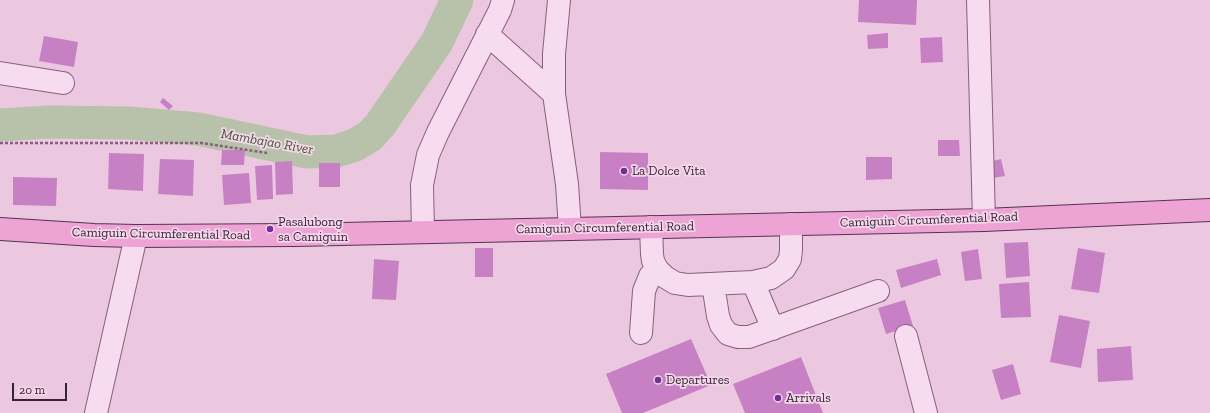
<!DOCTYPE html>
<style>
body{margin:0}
#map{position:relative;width:1210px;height:413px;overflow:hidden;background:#ecc8e0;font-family:"Zilla Slab",serif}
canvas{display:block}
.scale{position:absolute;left:12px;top:383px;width:55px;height:18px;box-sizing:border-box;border:2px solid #392136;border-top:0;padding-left:5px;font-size:12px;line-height:14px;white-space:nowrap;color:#392136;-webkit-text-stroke:3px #f4d7ea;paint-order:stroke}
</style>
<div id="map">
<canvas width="1210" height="413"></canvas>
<div class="scale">20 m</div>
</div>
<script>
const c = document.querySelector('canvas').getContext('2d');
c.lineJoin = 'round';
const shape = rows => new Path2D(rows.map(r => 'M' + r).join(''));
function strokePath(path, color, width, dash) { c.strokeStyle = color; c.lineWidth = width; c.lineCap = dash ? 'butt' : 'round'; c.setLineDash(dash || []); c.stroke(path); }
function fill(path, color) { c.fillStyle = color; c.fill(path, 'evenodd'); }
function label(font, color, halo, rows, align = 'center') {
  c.font = font + ' "Zilla Slab",serif'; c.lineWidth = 3.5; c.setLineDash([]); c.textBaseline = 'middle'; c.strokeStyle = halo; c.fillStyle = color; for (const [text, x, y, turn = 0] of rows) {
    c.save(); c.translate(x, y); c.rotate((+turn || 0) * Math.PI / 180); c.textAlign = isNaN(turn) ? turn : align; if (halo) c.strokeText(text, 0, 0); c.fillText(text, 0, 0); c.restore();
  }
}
strokePath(shape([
 [0,125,49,122,129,123,198,129,307,152,336,151,355,145,370,136,380,125,437,42,457,0]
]), '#b8c1a9', 33);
fill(shape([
 [859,0,917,0,916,25,858,22],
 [888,33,888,48,868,49,867,35],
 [44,36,78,42,74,67,39,61],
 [942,37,943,62,921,63,920,38],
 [163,98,173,106,169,110,160,102],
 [938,140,959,140,960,156,938,156],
 [222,150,245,150,244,165,221,165],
 [600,152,648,153,648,190,600,189],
 [109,153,144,154,143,191,108,189],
 [866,157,892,157,892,179,866,180],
 [160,159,194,160,193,196,158,194],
 [1001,159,1005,176,993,178,989,162],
 [292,161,293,194,276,195,275,162],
 [319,163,340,163,340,187,319,187],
 [272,165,273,199,257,200,255,166],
 [249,173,251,203,224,205,222,175],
 [13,177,57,178,56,206,13,205],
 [1028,242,1030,276,1006,278,1004,243],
 [475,248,493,248,493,277,475,277],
 [1078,248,1105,253,1099,293,1071,289],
 [978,249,982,279,965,281,961,252],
 [374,259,399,261,396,300,372,299],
 [937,259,941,275,901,288,896,270],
 [1029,282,1031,317,1001,318,999,284],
 [905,300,913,326,886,334,878,308],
 [1059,315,1090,321,1081,368,1050,362],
 [691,339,711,385,643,413,622,413,606,374],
 [1131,346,1133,380,1098,382,1097,349],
 [801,357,823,413,745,413,733,384],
 [1013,364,1021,394,1001,400,992,370]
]), '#c880c4');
const minor = shape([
 [559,0,554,54,554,94,567,184,570,229],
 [978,0,984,220],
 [487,34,554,94],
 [0,73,63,83],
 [651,227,652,254,653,261,657,269,665,277,675,283,688,285,753,282,771,278,784,269,790,259,791,250,791,224],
 [423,232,422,185,428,155,438,132,500,10,503,0],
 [753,282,773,329],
 [713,284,718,316,721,325,728,334,738,337,749,337,878,291],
 [641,333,644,291,650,276,657,269],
 [906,336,926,413],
 [96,413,136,236]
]);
const major = shape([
 [0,229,94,235,136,236,295,235,984,220,1210,210]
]);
strokePath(minor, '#885e80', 24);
strokePath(major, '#563252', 24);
strokePath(shape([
 [0,143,202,143,267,153]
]), '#885e80', 2.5, [3, 2]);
strokePath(minor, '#f7dbee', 22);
strokePath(major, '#eda3d4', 22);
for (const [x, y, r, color] of [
 [624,171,4,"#703194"],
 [270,229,4,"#703194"],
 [658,380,4,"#703194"],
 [778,398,4,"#703194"]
]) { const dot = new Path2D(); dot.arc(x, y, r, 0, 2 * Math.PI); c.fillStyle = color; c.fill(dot); strokePath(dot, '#f4d7ea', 1.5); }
label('13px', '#392136', '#f4d7ea', [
 ["La Dolce Vita",632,171],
 ["Pasalubong",278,222],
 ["sa Camiguin",278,237],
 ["Departures",666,380],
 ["Arrivals",786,398]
], 'left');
label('13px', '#392136', '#f4d7ea', [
 ["Camiguin Circumferential Road",929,220,-2],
 ["Camiguin Circumferential Road",605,228,-1],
 ["Camiguin Circumferential Road",161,234,1]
]);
label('italic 14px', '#415831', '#f4d7ea', [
 ["Mambajao River",267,142,10]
]);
</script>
